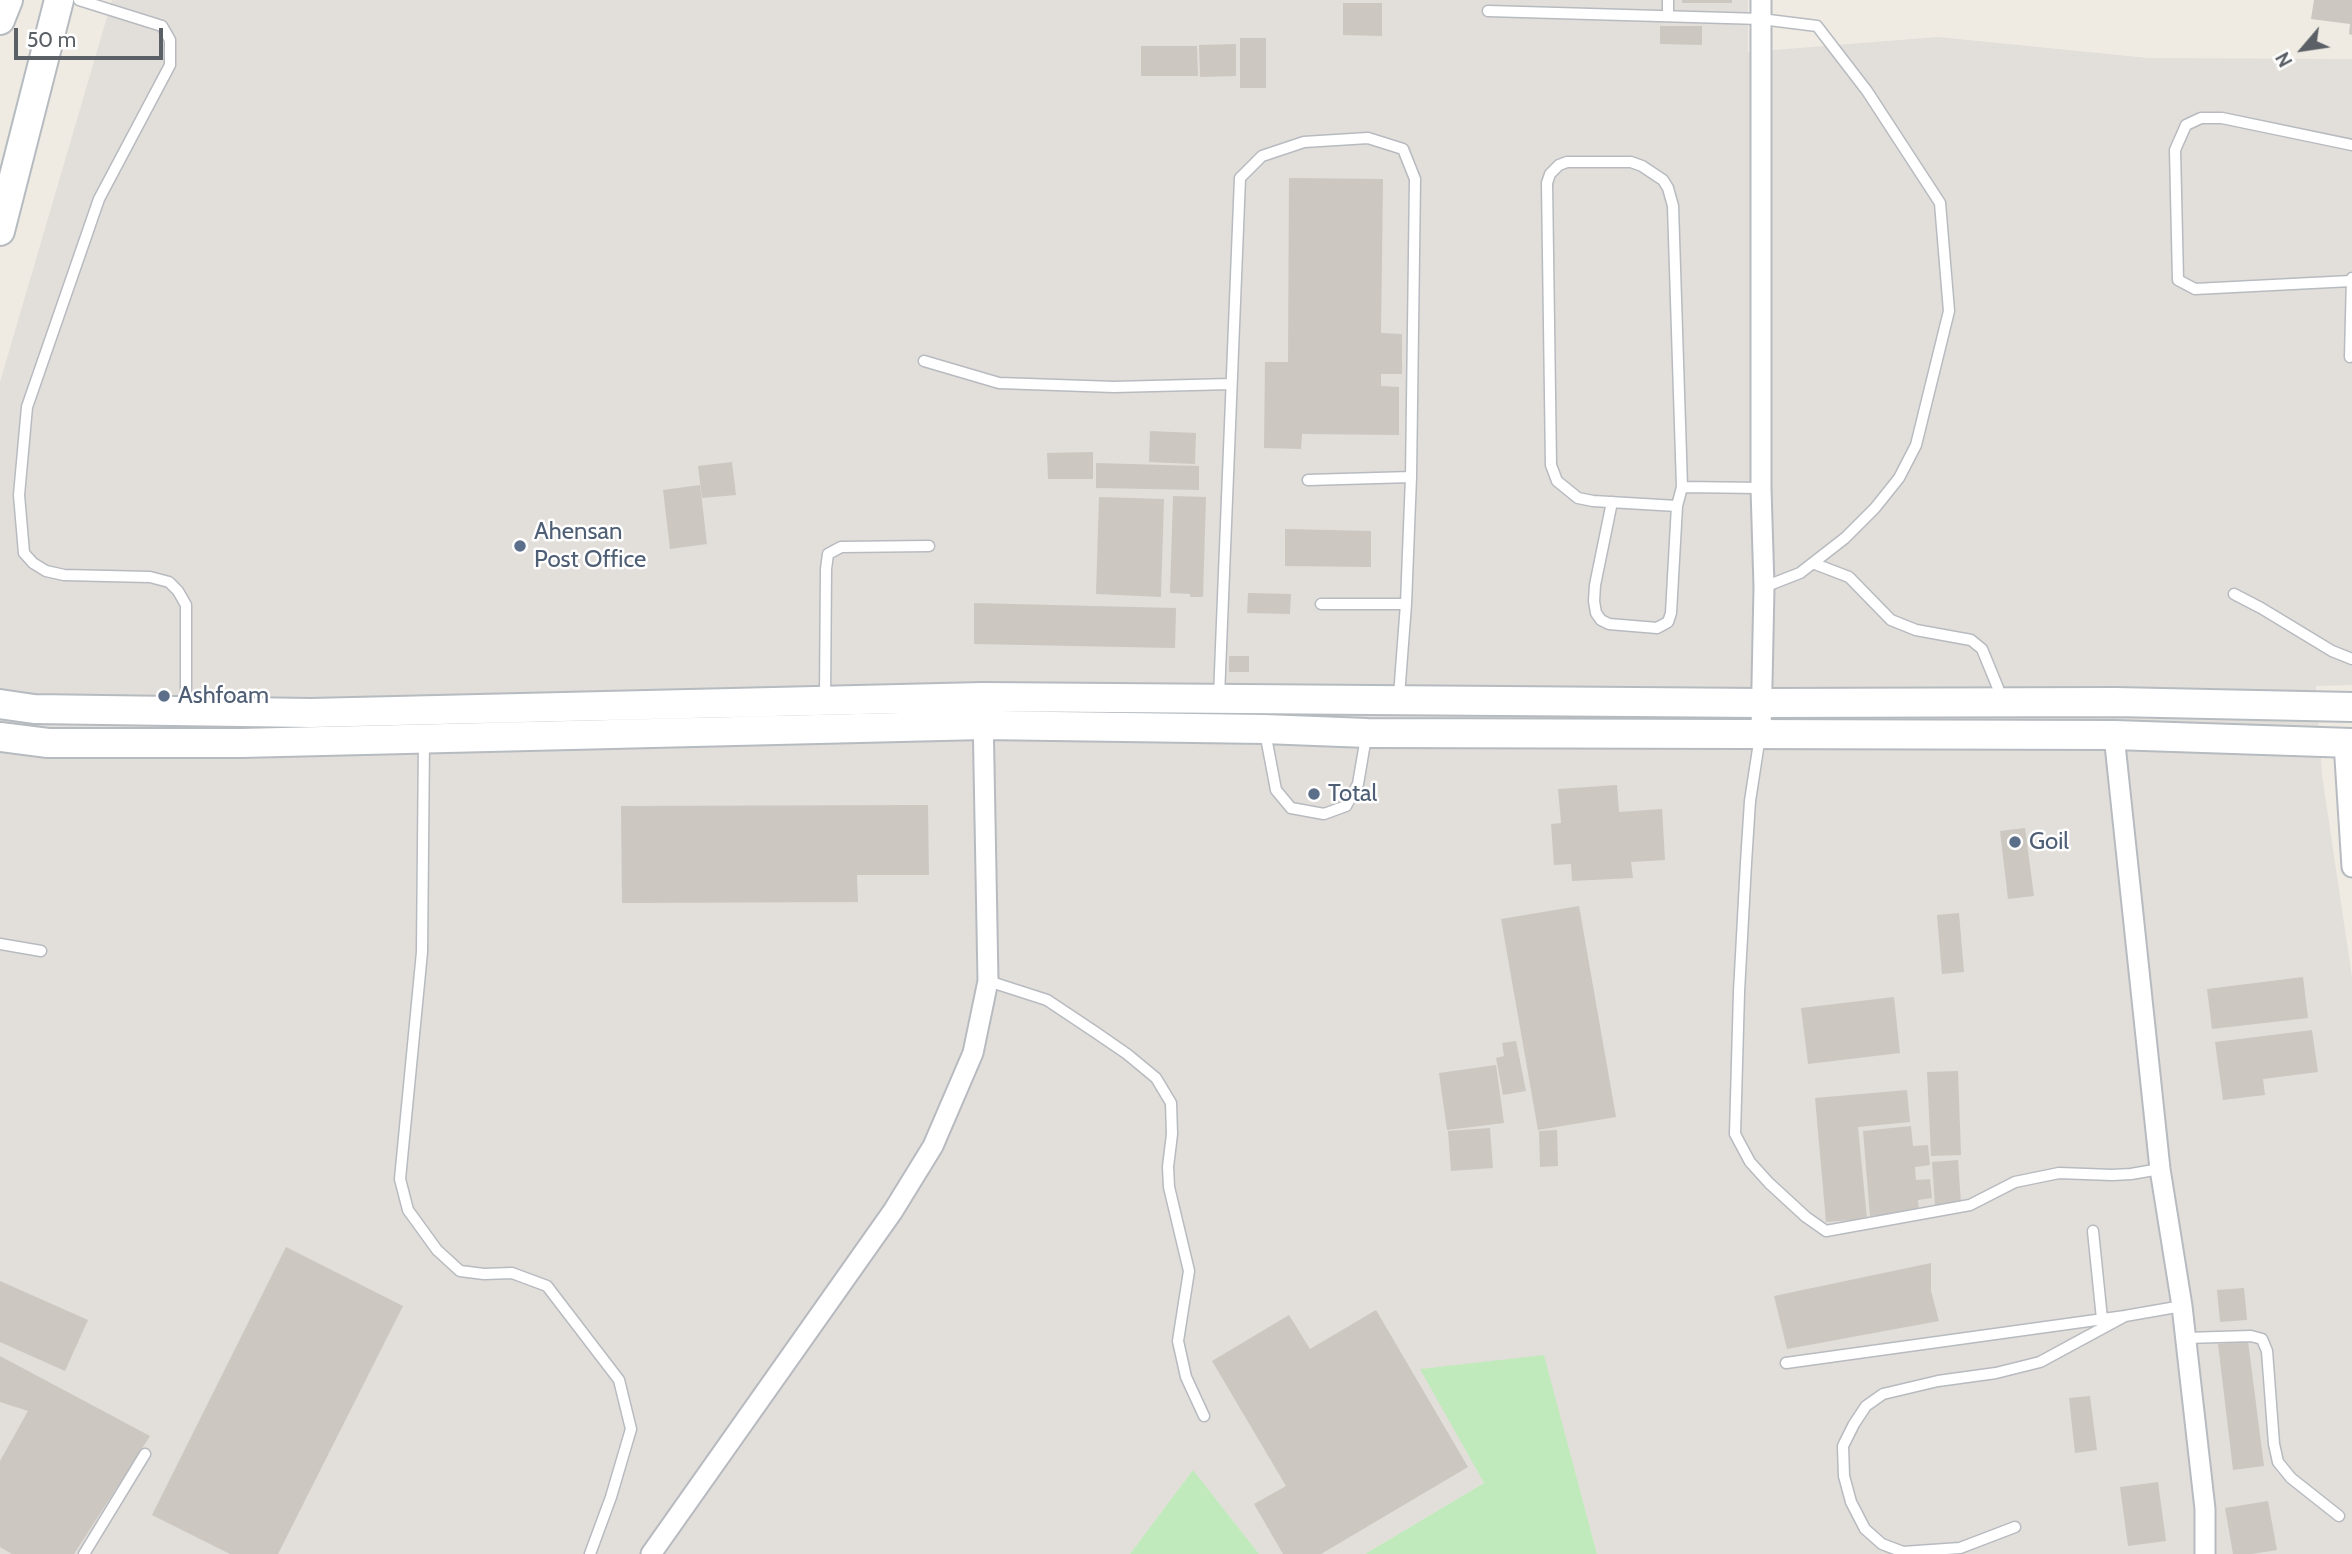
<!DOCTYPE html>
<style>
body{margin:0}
#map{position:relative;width:2352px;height:1554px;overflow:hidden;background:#efebe2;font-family:Cabin,sans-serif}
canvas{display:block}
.north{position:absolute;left:2268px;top:14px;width:70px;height:70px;-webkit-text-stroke:5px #fff;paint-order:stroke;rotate:241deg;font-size:19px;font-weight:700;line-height:28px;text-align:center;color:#5a6065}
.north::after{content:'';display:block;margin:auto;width:24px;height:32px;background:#5a6065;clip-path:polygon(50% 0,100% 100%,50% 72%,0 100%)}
.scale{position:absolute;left:14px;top:28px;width:149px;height:32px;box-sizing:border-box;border:4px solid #5a6065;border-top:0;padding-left:9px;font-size:21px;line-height:24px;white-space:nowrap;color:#5a6065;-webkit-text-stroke:5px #fff;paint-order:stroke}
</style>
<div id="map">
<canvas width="2352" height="1554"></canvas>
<div class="north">N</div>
<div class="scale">50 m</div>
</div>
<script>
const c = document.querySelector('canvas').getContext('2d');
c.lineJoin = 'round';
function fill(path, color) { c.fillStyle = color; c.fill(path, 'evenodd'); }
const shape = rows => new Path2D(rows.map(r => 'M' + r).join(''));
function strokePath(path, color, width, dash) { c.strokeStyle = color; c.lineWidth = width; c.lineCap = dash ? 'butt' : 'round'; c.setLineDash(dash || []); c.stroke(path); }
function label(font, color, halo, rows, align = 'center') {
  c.font = font + ' Cabin,sans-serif'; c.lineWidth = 5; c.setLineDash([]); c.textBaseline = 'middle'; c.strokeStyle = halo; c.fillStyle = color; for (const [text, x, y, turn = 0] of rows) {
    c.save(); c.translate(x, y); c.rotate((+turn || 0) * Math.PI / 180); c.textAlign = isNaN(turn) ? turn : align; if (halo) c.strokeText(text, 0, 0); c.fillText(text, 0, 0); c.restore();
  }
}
fill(shape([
 [112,0,1748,0,1748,52,1938,37,2148,58,2352,59,2352,685,2316,686,2322,775,2352,977,2352,1554,1597,1554,1544,1356,1421,1369,1484,1483,1365,1554,1259,1554,1193,1470,1130,1554,0,1554,0,382]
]), '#e2deda');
fill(shape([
 [1544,1355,1597,1554,1365,1554,1484,1483,1420,1369],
 [1193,1470,1259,1554,1130,1554]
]), '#c0e9bc');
fill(shape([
 [1682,0,1732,0,1732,3,1682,3],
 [2314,0,2352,0,2352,35,2349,34,2350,24,2311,19],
 [1343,3,1382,3,1382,36,1343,35],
 [1660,26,1702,26,1702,45,1660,44],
 [1240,38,1266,38,1266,88,1240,88],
 [1236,44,1236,76,1200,77,1199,45],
 [1141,46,1197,46,1198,76,1141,76],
 [1289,178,1383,179,1381,333,1402,334,1402,374,1381,374,1381,386,1399,387,1399,435,1302,434,1301,449,1264,448,1265,362,1288,362],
 [1150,431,1196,433,1195,464,1149,462],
 [1093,452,1093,479,1048,479,1047,453],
 [732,462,736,495,702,498,698,466],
 [1096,463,1199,466,1199,490,1096,488],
 [700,485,707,544,670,549,663,490],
 [1173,496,1206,497,1203,597,1190,597,1190,594,1170,593],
 [1099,497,1164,499,1161,597,1096,594],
 [1285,529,1371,531,1371,567,1285,566],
 [1248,593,1291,594,1290,614,1247,613],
 [974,603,1176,608,1175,648,974,644],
 [1229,656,1249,656,1249,672,1229,672],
 [1617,785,1619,812,1662,809,1665,860,1631,862,1633,878,1572,881,1571,864,1554,865,1551,824,1561,823,1558,789],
 [928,805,929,875,857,875,858,902,622,903,621,806],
 [2025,828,2034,896,2008,899,2000,831],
 [1579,906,1616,1117,1538,1130,1501,919],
 [1959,913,1964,972,1942,974,1937,915],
 [2303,977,2308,1018,2212,1029,2207,989],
 [1894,997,1900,1053,1808,1064,1801,1008],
 [2312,1030,2318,1072,2263,1079,2265,1095,2223,1100,2215,1042],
 [1516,1041,1526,1091,1503,1095,1496,1058,1504,1056,1502,1043],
 [1496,1065,1504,1123,1447,1130,1439,1073],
 [1958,1071,1961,1155,1931,1156,1927,1072],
 [1907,1090,1910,1122,1858,1127,1867,1219,1826,1222,1815,1098],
 [1911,1126,1913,1146,1928,1145,1930,1165,1915,1167,1916,1180,1930,1179,1932,1198,1918,1200,1919,1212,1870,1216,1863,1131],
 [1490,1128,1493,1168,1451,1171,1448,1131],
 [1557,1130,1558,1166,1540,1167,1539,1131],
 [1958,1160,1961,1203,1935,1205,1932,1162],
 [286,1247,403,1306,278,1554,230,1554,152,1515],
 [1931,1263,1931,1291,1939,1321,1787,1349,1774,1296],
 [0,1281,88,1320,65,1371,0,1342],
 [2244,1288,2247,1320,2220,1322,2217,1290],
 [1376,1310,1468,1467,1321,1554,1283,1554,1254,1504,1286,1486,1212,1361,1289,1315,1310,1349],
 [2248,1341,2264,1466,2233,1470,2218,1344],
 [0,1356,150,1436,74,1554,12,1554,0,1547,0,1461,28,1411,0,1402],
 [2090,1396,2097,1450,2075,1453,2069,1398],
 [2158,1482,2166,1541,2128,1546,2120,1487],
 [2268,1501,2277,1550,2252,1554,2233,1554,2225,1508]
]), '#ccc7c1');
const service = shape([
 [79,0,162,26,170,40,170,65,99,199,27,407,19,495,24,553,33,563,46,571,64,575,150,577,169,582,178,591,186,605,186,711],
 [1488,11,1761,19,1817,26,1867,91,1940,203,1949,311,1916,445,1899,478,1875,508,1845,538,1800,573,1764,587],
 [1668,16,1668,0],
 [2351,281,2195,289,2178,280,2175,150,2186,125,2201,118,2222,118,2352,145],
 [2350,357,2352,278],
 [924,361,999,383,1114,387,1231,384],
 [1308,480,1411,477],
 [1682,487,1761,488],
 [1612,502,1595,585,1594,601,1596,613,1601,620,1609,624,1657,628,1668,622,1671,613,1677,506,1682,487,1673,206,1668,188,1663,180,1642,166,1631,162,1567,162,1559,165,1550,174,1547,183,1551,465,1557,481,1578,498,1593,501,1677,506],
 [1815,564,1849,577,1891,620,1916,630,1971,640,1982,649,1998,688,2000,700],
 [2234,594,2261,608,2332,651,2352,659],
 [1321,604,1406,604],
 [1219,696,1240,178,1262,156,1304,142,1368,138,1403,149,1415,179,1411,477,1406,604,1399,696],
 [825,697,826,569,828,554,841,547,929,546],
 [1265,732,1276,790,1291,808,1324,814,1346,806,1358,784,1366,737],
 [1760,736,1750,801,1746,863,1739,992,1735,1134,1750,1162,1769,1183,1806,1217,1826,1231,1970,1205,2015,1182,2059,1173,2112,1175,2131,1174,2160,1169],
 [424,740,422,952,400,1179,408,1210,437,1250,460,1271,484,1274,512,1273,547,1286,619,1380,631,1429,611,1497,590,1554],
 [0,944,41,951],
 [988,981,1047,1000,1095,1032,1127,1054,1156,1078,1171,1103,1172,1134,1168,1167,1169,1187,1189,1271,1178,1341,1186,1377,1204,1416],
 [2093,1231,2102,1319],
 [2186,1338,2251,1336,2262,1339,2267,1351,2274,1444,2278,1462,2291,1478,2339,1516],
 [1786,1363,2125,1316,2182,1306],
 [2015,1527,1960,1548,1903,1552,1882,1544,1865,1529,1851,1502,1844,1476,1843,1446,1854,1424,1866,1406,1883,1394,1938,1381,1996,1373,2040,1362,2125,1316],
 [84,1554,145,1454]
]);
const minor = shape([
 [1761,732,1764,587,1761,488,1761,0],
 [2114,735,2160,1169,2182,1306,2205,1509,2205,1554],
 [2344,743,2352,867],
 [651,1554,893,1211,933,1146,973,1053,988,981,983,712]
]);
const secondary = shape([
 [0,20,8,0],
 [0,231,59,0],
 [0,704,34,709,311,713,983,697,1762,703,2115,702,2352,707],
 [0,737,48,743,241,743,983,725,1264,729,1367,733,2114,735,2352,743]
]);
strokePath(service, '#b7bbc0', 13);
strokePath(minor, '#b7bbc0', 23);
strokePath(secondary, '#b6bbc0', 32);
strokePath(service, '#fff', 10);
strokePath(minor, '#fff', 19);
strokePath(secondary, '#fff', 28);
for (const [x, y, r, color] of [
 [520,546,7,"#5c6f8a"],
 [164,696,7,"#5c6f8a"],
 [1314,794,7,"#5c6f8a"],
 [2015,842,7,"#5c6f8a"]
]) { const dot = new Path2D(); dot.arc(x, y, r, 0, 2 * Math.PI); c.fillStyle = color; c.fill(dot); strokePath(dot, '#fff', 2.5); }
label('24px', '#4e5e75', '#fff', [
 ["Ahensan",534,532],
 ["Post Office",534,560],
 ["Ashfoam",178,696],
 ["Total",1328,794],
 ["Goil",2029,842]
], 'left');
</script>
